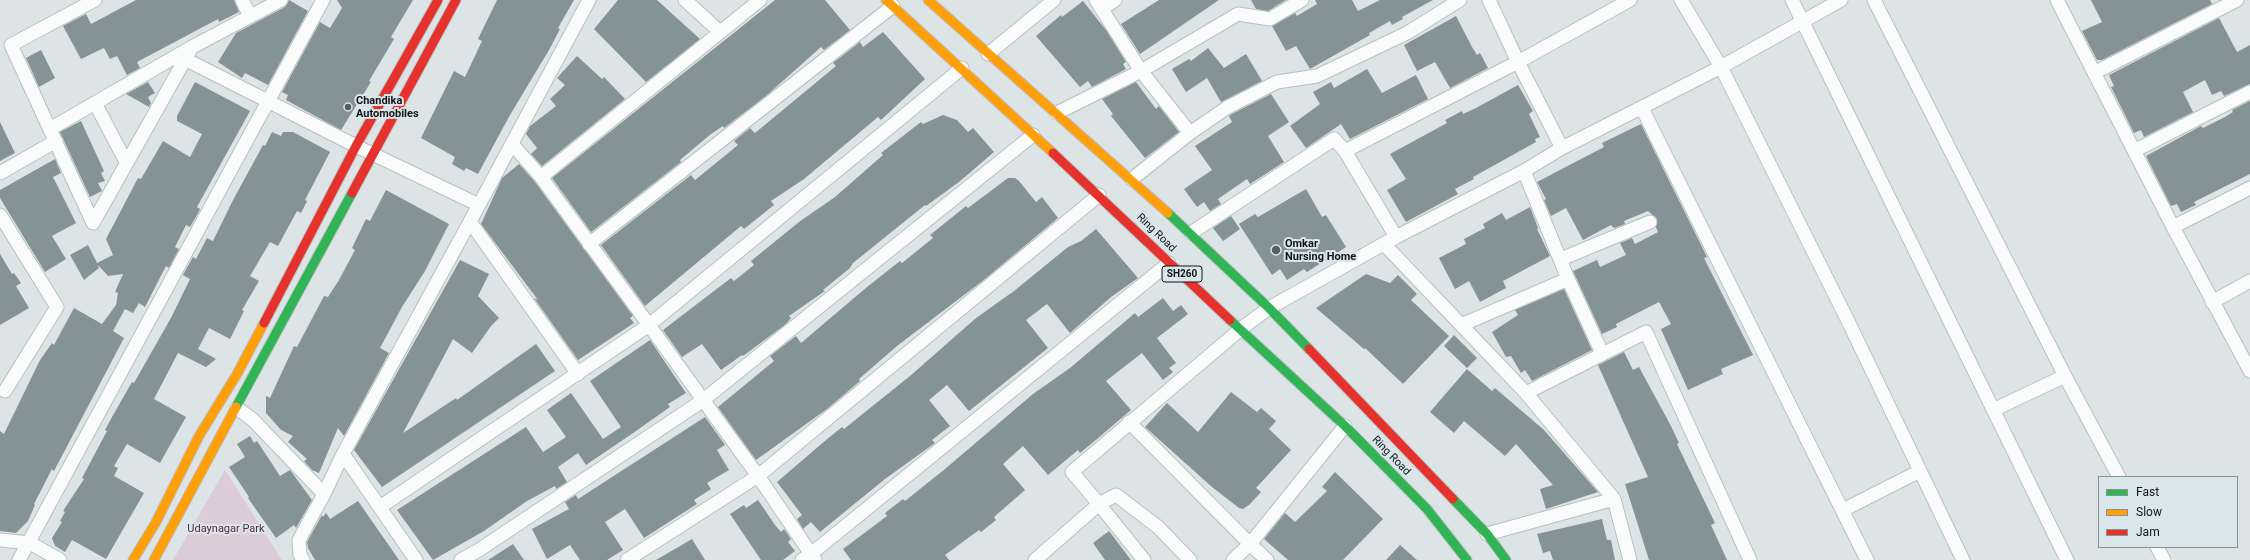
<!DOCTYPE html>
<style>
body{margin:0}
#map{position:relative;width:2250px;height:560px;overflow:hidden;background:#dde4e6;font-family:Roboto,sans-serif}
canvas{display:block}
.legend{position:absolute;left:2098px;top:476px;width:140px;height:72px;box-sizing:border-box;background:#d9e6ea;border:1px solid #899396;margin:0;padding:5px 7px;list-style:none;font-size:12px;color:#121618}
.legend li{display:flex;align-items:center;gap:8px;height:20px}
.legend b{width:20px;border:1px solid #899396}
</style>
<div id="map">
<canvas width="2250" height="560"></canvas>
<ul class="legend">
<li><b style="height:5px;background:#30b455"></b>Fast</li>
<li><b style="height:5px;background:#ff9f0a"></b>Slow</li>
<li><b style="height:5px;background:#e5322d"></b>Jam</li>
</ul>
</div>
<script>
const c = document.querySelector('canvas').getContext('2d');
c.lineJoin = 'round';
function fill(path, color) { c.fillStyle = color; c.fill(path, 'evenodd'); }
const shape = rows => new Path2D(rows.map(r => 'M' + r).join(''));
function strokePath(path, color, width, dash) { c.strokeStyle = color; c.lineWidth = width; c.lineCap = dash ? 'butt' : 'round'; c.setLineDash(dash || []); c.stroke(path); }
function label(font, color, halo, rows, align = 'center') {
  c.font = font + ' Roboto,sans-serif'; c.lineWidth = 4; c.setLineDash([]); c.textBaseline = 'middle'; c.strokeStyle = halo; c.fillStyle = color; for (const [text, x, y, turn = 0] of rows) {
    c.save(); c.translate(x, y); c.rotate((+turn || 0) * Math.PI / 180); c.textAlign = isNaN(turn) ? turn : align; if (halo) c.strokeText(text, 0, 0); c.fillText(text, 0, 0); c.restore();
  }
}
fill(shape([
 [225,470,282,560,173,560]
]), '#dbccd8');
fill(shape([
 [136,0,234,0,239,12,219,22,218,19,137,62,140,68,127,75,117,56,110,59,104,48,81,59,63,26,86,14,91,24],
 [289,0,308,11,268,85,245,73,242,78,218,62,236,33,285,7],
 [337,0,413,0,391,37,394,39,369,81,371,82,341,130,286,100,288,95,282,92,320,22,330,28,342,8],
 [497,0,574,0,558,28,560,29,549,50,510,115,478,174,466,168,464,171,452,164,455,157,421,138,454,71,465,77,482,41,478,39],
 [618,0,657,0,700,39,646,82,594,29],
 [775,0,825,0,850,30,824,50,821,47,766,96,724,128,723,126,711,134,680,160,681,162,591,232,552,178],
 [1159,0,1219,0,1140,54,1121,24],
 [1251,0,1286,0,1268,11,1256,9],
 [1315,0,1352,0,1358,11,1380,0,1433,0,1402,17,1403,19,1392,25,1390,21,1369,33,1370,35,1310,69,1296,46,1286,51,1272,26,1295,13,1297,16,1317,4],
 [2091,0,2210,0,2212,4,2102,60,2097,60,2082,31,2102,22],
 [1083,1,1106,30,1126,62,1123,64,1126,69,1092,87,1088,81,1080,87,1036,36,1061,15,1062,17],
 [1456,16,1472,47,1477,55,1480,53,1488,68,1450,88,1435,62,1417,71,1404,45],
 [2219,18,2237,52,2250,45,2250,84,2224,96,2221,91,2212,95,2205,80,2183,92,2193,112,2144,137,2141,130,2134,133,2111,87,2114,86,2109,75],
 [883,32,925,79,881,120,878,117,804,179,771,201,774,205,744,229,741,226,645,306,601,245,691,175,695,180,738,145,734,141,750,128,755,133,836,66,833,63,860,42,863,47],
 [1208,48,1224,68,1246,54,1262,81,1221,102,1207,78,1186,92,1172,69,1189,59,1191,61],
 [41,50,55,78,39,87,26,58],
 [577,56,602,79,604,77,625,99,542,166,531,154,537,148,526,134,530,126,556,106,550,99,565,85,557,78],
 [1367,69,1382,93,1416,75,1428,99,1350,139,1341,124,1306,148,1290,126,1320,104,1313,92,1331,82,1334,88],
 [148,82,155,93,148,97,151,103,149,107,126,94],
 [195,82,250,111,197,207,200,209,197,215,190,227,186,225,175,247,179,249,169,268,166,266,145,307,139,303,133,313,125,309,113,331,124,338,54,471,52,469,34,504,35,505,28,521,16,533,0,531,0,431,4,434,40,360,52,343,54,345,74,308,102,324,116,305,118,293,115,292,123,274,108,276,98,265,99,268,84,280,70,255,88,245,97,263,113,255,106,239,138,178,141,179,163,141,190,157,202,134,177,121,177,116],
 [1136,82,1156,109,1159,106,1179,132,1145,158,1111,116,1113,114,1102,99],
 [1518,85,1533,111,1529,114,1540,137,1535,139,1536,142,1473,177,1474,179,1455,189,1458,194,1406,222,1387,190,1406,179,1390,154,1447,123,1445,120,1462,111,1463,114,1476,108],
 [1271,94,1289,122,1268,136,1284,162,1250,184,1247,179,1218,199,1221,204,1210,211,1204,202,1197,207,1184,189,1212,170,1195,146,1232,122,1229,116,1232,114],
 [2250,101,2250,174,2194,202,2196,205,2181,212,2177,204,2171,206,2146,156,2201,126,2203,128,2225,117,2233,112,2232,110],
 [943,115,957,120,968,132,973,128,994,152,959,182,926,206,925,205,853,263,850,268,823,290,825,291,789,316,791,318,786,324,743,356,742,355,721,370,702,344,682,357,663,330,731,278,734,281,754,265,751,261,799,222,835,197,883,155,881,153,921,122,923,124],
 [81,121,104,171,101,173,105,181,98,183,102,191,90,197,60,132],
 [0,122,15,153,0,161],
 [1641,124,1707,257,1704,258,1753,355,1721,369,1723,374,1688,390,1661,329,1671,324,1659,302,1616,324,1617,327,1602,334,1573,271,1597,260,1600,267,1626,255,1620,243,1632,238,1635,244,1658,232,1656,227,1657,219,1648,211,1624,221,1625,224,1614,228,1611,225,1583,240,1566,208,1551,216,1544,200,1546,199,1537,182,1604,147,1602,143],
 [272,132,281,136,283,132,293,132,330,152,305,200,307,201,301,213,297,211,278,246,270,242,250,276,259,281,242,310,244,311,230,339,209,328,198,349,216,359,206,367,178,353,154,399,186,417,160,463,127,444,114,466,118,468,114,476,144,493,106,559,72,540,65,552,55,546,52,538,62,522,60,521,65,512,63,511,84,479,82,478,107,431,105,430,112,417,132,382,134,383,172,316,190,279,183,275,193,257,196,259,207,238,213,241,233,200,263,145,265,146],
 [55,159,61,173,53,177,76,223,52,236,66,259,45,272,0,198,0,190],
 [519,164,535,182,633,316,630,318,634,323,578,360,534,298,538,300,481,224,502,178],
 [1008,178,1015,178,1019,181,1036,202,1042,197,1058,218,985,279,897,346,859,379,860,381,827,409,756,460,718,407,774,361,770,356,796,336,801,343,867,287,900,261,902,263,933,238,930,235,966,206,968,208],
 [1306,189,1322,217,1326,215,1346,247,1307,272,1304,269,1287,280,1280,269,1272,275,1239,224,1255,214,1258,217],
 [386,190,449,224,425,271,402,307,380,348,389,353,344,436,338,428,319,473,312,470,304,461,307,459,288,442,293,436,281,430,266,413,266,396,270,398,294,346,297,347,324,296,328,297,339,280,355,250,352,248,366,219,370,221],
 [1530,207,1538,228,1537,229,1550,256,1503,281,1506,288,1480,302,1469,281,1455,289,1439,258,1466,244,1464,239,1485,228,1483,224,1502,213,1506,220],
 [1231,216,1240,229,1223,241,1213,228],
 [1096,229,1138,278,1111,297,1070,333,1047,304,1026,320,1048,348,969,411,947,385,929,400,950,426,932,440,935,443,885,479,820,532,811,522,803,529,797,519,802,515,777,482,826,440,842,427,844,429,910,376,976,318,1014,291,1068,247,1081,241],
 [0,254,12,274,14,273,21,283,16,286,29,308,0,325],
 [460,260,489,274,478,296,499,318,491,326,472,353,453,339,403,433,456,398,457,400,536,344,555,371,382,487,354,450],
 [1366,274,1390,283,1398,275,1417,294,1411,300,1449,336,1403,384,1365,348,1364,349,1316,308],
 [1564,289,1592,350,1532,381,1525,370,1521,373,1511,356,1506,357,1492,332,1518,315,1515,310],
 [1163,298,1173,311,1181,305,1188,314,1157,338,1176,363,1169,368,1173,372,1163,380,1142,353,1106,381,1131,410,1097,439,1080,453,1078,450,1048,475,1023,446,1003,464,1025,490,994,517,996,520,981,532,979,530,945,555,949,560,851,560,843,549,887,516,885,513,903,499,905,501,945,469,1033,394,1070,368,1135,313,1138,317],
 [1454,335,1477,358,1467,368,1444,346],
 [650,340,686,393,668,404,670,407,636,431,586,465,578,453,558,467,567,482,556,489,555,486,527,501,484,531,433,560,397,510,526,427,543,452,566,437,547,410,571,393,603,439,621,427,590,381],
 [1624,352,1633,370,1639,367,1671,426,1679,443,1677,444,1715,523,1711,525,1727,560,1649,560,1625,484,1648,477,1598,365],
 [1467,369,1492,391,1495,388,1544,430,1598,492,1546,509,1540,489,1553,485,1516,444,1505,456,1464,421,1454,433,1430,412],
 [1231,392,1257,412,1261,408,1276,421,1269,429,1291,450,1256,488,1261,492,1249,505,1243,509,1239,508,1212,487,1145,427,1167,403,1198,432],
 [705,417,725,445,717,450,729,470,707,483,711,489,694,500,697,504,644,538,625,509,605,522,623,550,607,560,580,560,570,545,547,559,532,529,569,509,565,502,576,495,578,499],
 [250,436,254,443,257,441,280,476,290,470,312,500,296,528,294,525,276,538,248,498,249,497,229,467,245,457,237,444],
 [1335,472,1383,519,1343,560,1288,560,1264,539,1285,513,1295,522,1327,491,1322,487],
 [758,500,775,525,781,532,784,529,791,539,788,542,795,551,783,560,761,560,730,514,744,505,746,508],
 [358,501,399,560,315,560,308,548,307,542,322,515,323,517,326,513,330,519],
 [1602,519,1607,540,1611,540,1615,560,1553,560,1550,551,1543,553,1537,534],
 [1109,531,1131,560,1105,560,1093,543],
 [692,539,705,560,656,560],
 [513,544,524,560,488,560],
 [1400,545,1417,560,1386,560]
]), '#849396');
const street = shape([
 [95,0,11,45,93,223,192,47],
 [242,0,250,16],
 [685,0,720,32],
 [1096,0,1141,71,1190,133],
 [1489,0,1518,62,1562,148],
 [1681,0,1721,67,1848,321,1963,560],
 [1792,0,2067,560],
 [1874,0,2065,376,2119,477],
 [2057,0,2173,227,2250,371],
 [1102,9,1115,0],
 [988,54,1054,0],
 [185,59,356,146,479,205,589,0],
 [2094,73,2237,0],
 [95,103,126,162],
 [1642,108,1867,560],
 [1057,113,1141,71,1238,14,1270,19,1302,0],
 [50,129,192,47,281,0],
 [512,144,541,177,649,325,758,476,815,560],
 [2134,151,2250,92],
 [0,173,56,141],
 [541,177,760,0],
 [1132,179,1190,133,1228,107,1277,82,1317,76,1407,33,1460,0],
 [0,215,57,307,5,391],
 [471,223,578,374],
 [2173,227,2250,188],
 [1191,233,1334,139,1345,151],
 [1396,237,1345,151,1518,62,1630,0],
 [589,244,893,6],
 [1384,244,1526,393,1614,499,1630,560],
 [1561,259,1650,222],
 [1568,279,1602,353],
 [2212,302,2250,281],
 [1461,325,1568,279,1524,171],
 [1526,393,1646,332,1750,560],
 [237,408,253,420,324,494,343,454,479,205],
 [1993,410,2065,376],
 [1129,422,1250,544,1345,426],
 [343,454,416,560],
 [380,507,649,325,962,68],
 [1843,510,1920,471],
 [1487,534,1614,499],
 [0,540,30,543,60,560],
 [2157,547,2164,560],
 [19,560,323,0],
 [303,560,300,555,299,540,324,494],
 [461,560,479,550,702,401,1033,135],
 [627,560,758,476,1099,195],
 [802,560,811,554,1169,263],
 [1035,560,1099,504,1144,560],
 [1190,560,1158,527,1116,495,1099,504,1072,472,1242,328,1269,308,1396,237,1524,171,1562,148,1721,67,1841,0],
 [1233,560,1250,544,1267,560]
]);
const fast = shape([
 [1168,213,1269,308,1309,349],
 [1230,320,1345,426,1427,509,1467,560],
 [236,407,352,193],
 [1453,499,1487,534,1506,560]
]);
const slow = shape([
 [886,0,1053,153],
 [928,0,1168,213],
 [133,560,156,522,199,436,237,374,264,323],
 [154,560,236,407]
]);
const jam = shape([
 [1053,153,1230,320],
 [352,193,456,0],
 [264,323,356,146,438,0],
 [1309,349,1453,499]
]);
strokePath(street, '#babfc1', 15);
strokePath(fast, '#babfc1', 11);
strokePath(slow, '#babfc1', 11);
strokePath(jam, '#babfc1', 11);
strokePath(street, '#fafbfb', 13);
strokePath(fast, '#30b455', 9);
strokePath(slow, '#ff9f0a', 9);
strokePath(jam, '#e5322d', 9);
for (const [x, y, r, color] of [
 [348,107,4,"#595e60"],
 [1276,250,5,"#595e60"]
]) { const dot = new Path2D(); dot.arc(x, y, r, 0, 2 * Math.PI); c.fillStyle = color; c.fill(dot); strokePath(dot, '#d9e6ea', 1.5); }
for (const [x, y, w] of [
 [1182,274,40]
]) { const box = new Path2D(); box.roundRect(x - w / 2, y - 8, w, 16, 3); c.fillStyle = '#d9e6ea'; c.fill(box); strokePath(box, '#121618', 1); }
label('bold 10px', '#121618', null, [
 ["SH260",1182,274]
]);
label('bold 11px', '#121618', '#d9e6ea', [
 ["Chandika",356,101],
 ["Automobiles",356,114],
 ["Omkar",1285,244],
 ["Nursing Home",1285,257]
], 'left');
label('11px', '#121618', '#d9e6ea', [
 ["Ring Road",1156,233,44],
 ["Ring Road",1391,456,46]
]);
label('11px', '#5d264c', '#d9e6ea', [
 ["Udaynagar Park",226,529]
]);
</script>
